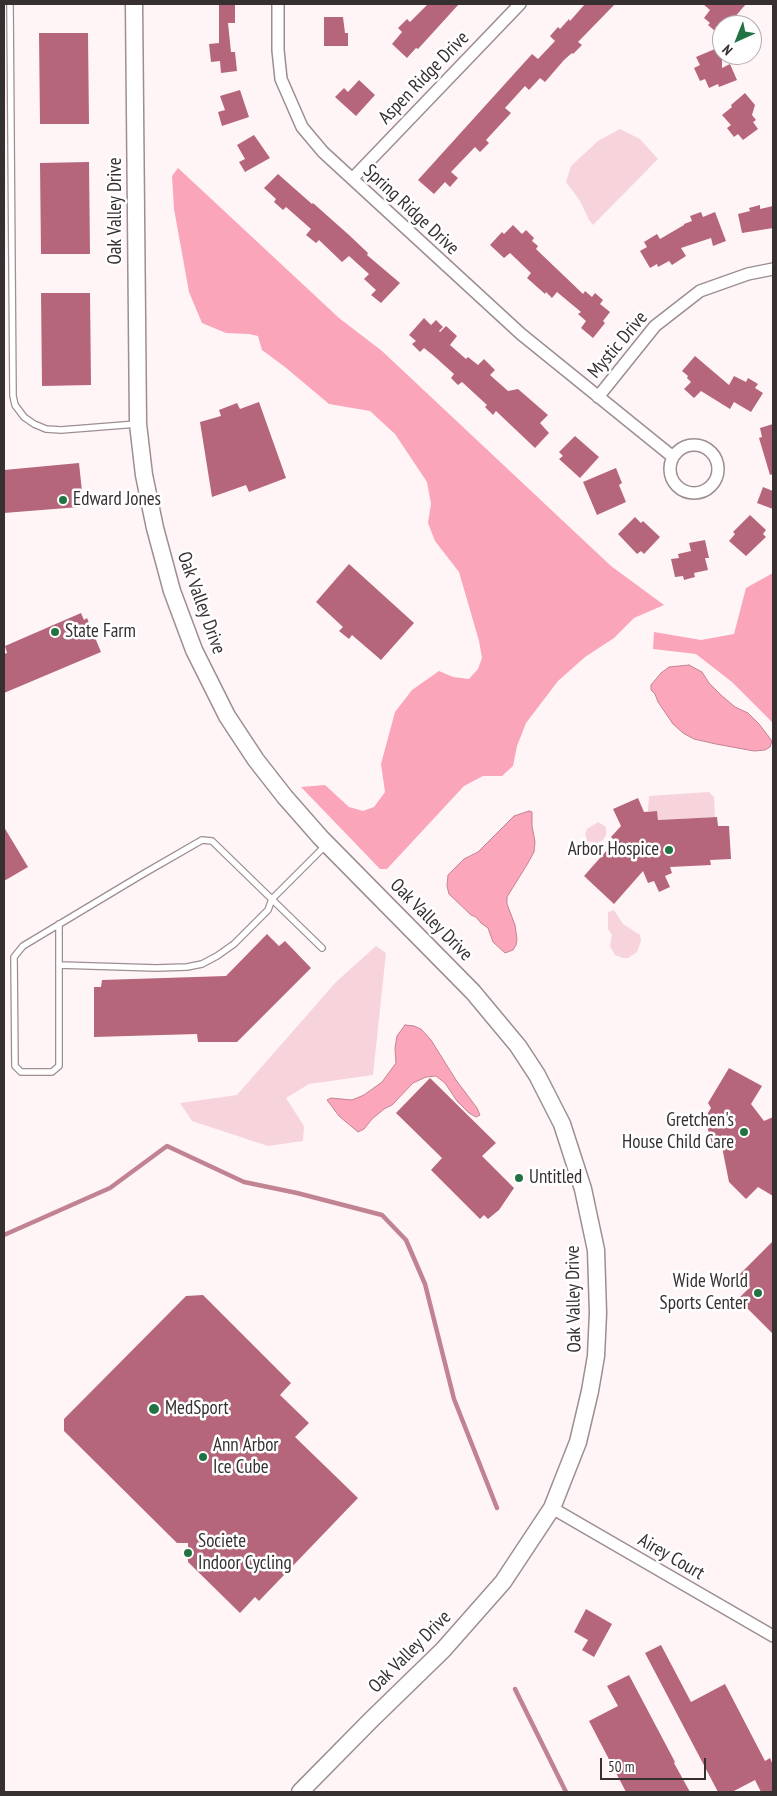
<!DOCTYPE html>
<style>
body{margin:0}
#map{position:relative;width:777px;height:1796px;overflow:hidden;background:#fff5f7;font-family:"PT Sans Narrow",sans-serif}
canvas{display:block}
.frame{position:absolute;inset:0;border:5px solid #363031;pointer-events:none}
.north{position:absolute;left:712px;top:15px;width:50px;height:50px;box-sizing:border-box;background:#fff;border:1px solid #afacad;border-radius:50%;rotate:224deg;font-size:14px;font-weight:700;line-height:20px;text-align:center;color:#363031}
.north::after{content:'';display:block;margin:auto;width:18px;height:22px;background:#217344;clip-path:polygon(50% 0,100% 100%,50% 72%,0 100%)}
.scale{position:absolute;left:600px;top:1758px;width:106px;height:22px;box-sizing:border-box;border:2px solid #363031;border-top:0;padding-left:6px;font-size:15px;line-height:18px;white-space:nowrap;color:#363031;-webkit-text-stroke:4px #fff;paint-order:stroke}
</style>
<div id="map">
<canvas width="777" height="1796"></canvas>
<div class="frame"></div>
<div class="north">N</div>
<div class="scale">50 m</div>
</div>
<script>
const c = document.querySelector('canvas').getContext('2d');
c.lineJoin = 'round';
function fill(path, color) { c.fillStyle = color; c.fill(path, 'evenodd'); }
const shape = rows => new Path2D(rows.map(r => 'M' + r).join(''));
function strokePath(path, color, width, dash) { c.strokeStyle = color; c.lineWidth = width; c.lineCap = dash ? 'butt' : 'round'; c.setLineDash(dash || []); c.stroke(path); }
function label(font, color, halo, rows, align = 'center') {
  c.font = font + ' "PT Sans Narrow",sans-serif'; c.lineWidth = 5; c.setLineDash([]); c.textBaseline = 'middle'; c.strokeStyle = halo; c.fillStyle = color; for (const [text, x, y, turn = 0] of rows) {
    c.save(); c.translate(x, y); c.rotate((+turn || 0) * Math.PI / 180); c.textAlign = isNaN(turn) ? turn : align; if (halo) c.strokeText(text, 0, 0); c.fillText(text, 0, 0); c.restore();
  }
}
fill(shape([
 [620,129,640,139,658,159,593,225,589,220,580,201,566,182,571,166,598,141],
 [709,792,714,797,715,817,658,820,657,811,648,811,649,796],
 [598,822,606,827,606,835,603,840,597,843,587,841,585,834,587,829],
 [614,910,623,924,640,935,641,941,637,952,628,958,623,958,615,955,610,946,612,935,608,929,608,912],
 [376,946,386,953,373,1075,309,1084,286,1098,304,1126,303,1141,268,1146,192,1121,180,1103,237,1095,336,982]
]), '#f7d4db');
fill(shape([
 [178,168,339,318,382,351,611,566,664,605,634,618,614,638,585,657,558,681,526,723,517,746,513,766,502,776,483,776,464,786,387,869,380,869,301,787,325,785,349,807,363,811,374,807,385,792,381,764,395,712,412,690,439,671,453,677,469,679,478,669,482,658,479,641,459,572,435,541,428,523,431,504,427,482,395,434,370,411,329,404,285,367,262,350,258,336,249,334,226,333,202,323,189,292,174,209,172,176],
 [773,573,773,723,732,682,696,654,653,649,654,632,701,640,734,634,746,588]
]), '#faa5b9');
const water = shape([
 [689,665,702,672,709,683,721,695,735,707,748,713,759,724,772,741,770,747,765,750,754,751,716,744,694,739,683,733,673,724,658,702,655,694,651,690,651,685,661,673,669,667,689,665],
 [529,811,532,812,532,826,535,842,534,852,528,863,507,897,507,904,515,925,517,939,516,945,513,950,505,953,493,942,488,928,481,923,476,917,471,915,449,894,447,886,448,875,464,859,478,852,514,816,529,811],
 [405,1025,414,1026,421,1029,431,1040,456,1080,477,1108,480,1115,476,1117,469,1113,457,1101,445,1083,436,1076,426,1077,413,1083,392,1105,384,1109,372,1119,364,1129,358,1132,339,1116,327,1100,331,1098,352,1100,364,1095,382,1082,396,1063,395,1048,397,1036,405,1025]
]);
fill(water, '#fca6bb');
strokePath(water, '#c18392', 1);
strokePath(shape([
 [4,1235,110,1188,167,1146,244,1182,297,1193,382,1215,406,1240,425,1284,454,1399,497,1508],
 [515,1689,566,1792]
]), '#c18392', 4.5);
fill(shape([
 [219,4,235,4,235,23,228,23,231,52,235,52,237,71,221,73,220,61,211,62,209,44,219,43],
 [428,4,459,4,418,49,416,48,407,58,392,44,402,32,398,28,407,19,410,22],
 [585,4,615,4,578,42,582,45,573,54,572,53,564,60,545,82,540,78,529,90,525,86,505,108,511,113,486,140,489,143,480,152,475,147,451,172,458,178,450,187,445,182,434,194,418,180,532,54,538,59,555,41,550,36,558,27,560,29,569,19,570,21],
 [703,4,746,4,728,25,722,25,722,37,708,25,710,23,704,18,710,10],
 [324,17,343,17,345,33,348,33,348,46,324,46],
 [39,33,88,33,89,124,40,124],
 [722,46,722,68,730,64,737,80,719,87,718,84,709,88,705,79,700,81,694,68,700,65,696,57],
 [359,80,375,95,356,116,335,97,344,88,348,92],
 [240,90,249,117,222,126,218,112,225,110,220,96],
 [745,93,755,105,752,115,756,120,753,122,758,129,743,140,738,134,734,137,727,128,731,125,722,115,732,107,731,105],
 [254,135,270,158,245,172,239,162,245,159,237,145],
 [89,162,90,254,41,254,40,163],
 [278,174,312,204,313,203,349,235,368,253,367,255,400,283,381,303,371,295,376,290,364,279,369,274,349,256,342,262,319,240,316,243,306,235,311,229,286,207,283,210,274,202,276,199,264,188],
 [760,205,760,209,773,206,773,228,742,233,738,214,750,211,749,208],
 [701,212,703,217,715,212,726,241,713,246,711,238,681,248,686,256,672,265,669,261,658,267,657,264,650,268,640,251,647,247,644,242,657,234,660,239,684,225,684,224,692,221,690,216],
 [513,225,522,234,526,230,534,238,532,241,538,246,536,249,583,294,585,291,592,297,595,293,603,300,600,304,610,312,603,321,605,323,593,338,581,328,586,321,578,314,581,312,557,292,552,298,546,292,545,294,527,278,531,273,510,253,504,258,490,245,502,232,504,234],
 [41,293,90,293,91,385,42,386],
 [424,318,431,325,436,320,443,327,439,331,440,332,446,326,457,336,450,345,466,359,468,357,478,365,484,359,495,370,490,375,508,391,518,389,548,415,540,423,549,433,535,448,496,411,493,415,485,407,487,405,462,382,458,385,451,378,454,374,434,356,424,348,420,352,412,344,416,341,409,335],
 [695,356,729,385,734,376,746,382,748,378,758,384,755,388,763,393,751,412,734,402,730,409,701,391,694,398,684,389,691,382,687,378,688,376,682,371],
 [259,402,286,478,249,492,246,485,212,497,200,422,221,416,219,410,237,403,240,409],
 [773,424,773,474,770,475,759,438,762,437,760,428],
 [575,436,599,457,580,478,559,459,563,456,559,452],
 [79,463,83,501,79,502,79,507,4,513,4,470],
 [616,468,622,483,619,485,626,502,597,515,583,482],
 [763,487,773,491,773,509,757,503],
 [750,515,766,530,763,534,766,537,746,556,729,541,735,534,733,532],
 [635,517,641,523,643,521,660,537,644,554,641,551,637,554,618,534],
 [705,540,709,558,705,558,708,570,694,573,695,577,684,580,683,576,675,577,671,559,679,558,678,554,691,551,689,543],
 [349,564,414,623,381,660,352,635,349,639,339,631,343,627,316,602],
 [81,613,84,620,87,618,101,652,4,693,4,654,7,653,5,646],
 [638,798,644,812,657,811,658,820,717,817,718,826,729,826,731,859,710,860,711,865,670,867,672,873,665,876,670,887,659,892,654,881,648,883,643,871,614,904,584,876,615,841,611,837,621,826,613,809],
 [4,827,28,867,4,881],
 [267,934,279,946,285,941,311,968,237,1042,198,1042,197,1034,94,1037,94,987,101,987,102,980,226,976],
 [729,1068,762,1086,751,1104,764,1121,773,1117,773,1196,758,1187,746,1199,729,1182,721,1142,712,1144,707,1126,702,1123,711,1108,708,1103],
 [430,1078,496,1143,482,1156,514,1188,499,1210,488,1219,484,1215,480,1219,431,1170,442,1158,396,1113],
 [773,1241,773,1334,738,1299,750,1287,738,1276],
 [203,1295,291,1383,280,1395,309,1423,295,1437,358,1498,259,1601,255,1597,240,1613,188,1562,188,1543,177,1543,64,1431,64,1419,186,1296],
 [586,1609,612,1624,594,1657,582,1650,588,1640,574,1632],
 [661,1645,691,1702,725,1684,765,1761,770,1758,773,1765,773,1792,761,1792,755,1780,732,1792,718,1792,645,1653],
 [629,1675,675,1762,674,1763,690,1792,626,1792,589,1721,618,1706,607,1686]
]), '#b5667b');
const lane = shape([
 [10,4,13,396,15,405,24,417,34,424,46,429,61,430,137,424],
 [59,924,59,1066,52,1072,21,1072,15,1066,14,957,23,946,143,874,202,840,212,841,322,948],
 [59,965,156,968,187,967,202,964,217,956,234,944,268,910,272,899,326,845]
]);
const street = shape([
 [278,4,278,50,281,79,302,127,323,152,521,334,673,457],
 [353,178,520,4],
 [598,397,655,326,700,291,748,274,773,269],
 '670 469a24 24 0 1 1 48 0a24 24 0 1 1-48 0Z',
 [552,1508,773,1636]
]);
const secondary = shape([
 [134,4,138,424,144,475,155,528,172,591,194,650,227,716,256,760,285,797,321,838,473,992,518,1046,537,1075,562,1124,583,1189,596,1250,598,1313,596,1356,590,1391,578,1442,552,1508,503,1582,443,1650,371,1720,300,1792]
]);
strokePath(lane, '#9c8e91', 8);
strokePath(street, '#9c8e91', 14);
strokePath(secondary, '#9c8e91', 19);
strokePath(lane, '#fff', 5.5);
strokePath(street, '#fff', 11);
strokePath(secondary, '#fff', 16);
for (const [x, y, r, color] of [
 [63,500,5,"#217344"],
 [55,632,5,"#217344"],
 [669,850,5,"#217344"],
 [744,1132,5,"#217344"],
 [519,1178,5,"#217344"],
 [758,1293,5,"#217344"],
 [154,1409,6,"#217344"],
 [203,1457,5,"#217344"],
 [188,1553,5,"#217344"]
]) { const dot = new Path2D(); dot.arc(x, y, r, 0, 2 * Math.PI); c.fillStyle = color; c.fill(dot); strokePath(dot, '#fff', 2); }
label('19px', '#363031', '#fff', [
 ["Aspen Ridge Drive",424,78,-46],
 ["Spring Ridge Drive",411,210,43],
 ["Oak Valley Drive",116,211,-90],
 ["Mystic Drive",618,345,-50],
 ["Oak Valley Drive",201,603,70],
 ["Oak Valley Drive",431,920,45],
 ["Oak Valley Drive",574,1299,-91],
 ["Airey Court",671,1557,30],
 ["Oak Valley Drive",410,1652,-45]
]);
label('19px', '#363031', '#fff', [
 ["Edward Jones",73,500],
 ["State Farm",65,632],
 ["Arbor Hospice",659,850,"right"],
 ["Gretchen's",734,1121,"right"],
 ["House Child Care",734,1143,"right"],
 ["Untitled",529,1178],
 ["Wide World",748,1282,"right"],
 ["Sports Center",748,1304,"right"],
 ["MedSport",165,1409],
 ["Ann Arbor",213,1446],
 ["Ice Cube",213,1468],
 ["Societe",198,1542],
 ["Indoor Cycling",198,1564]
], 'left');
</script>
